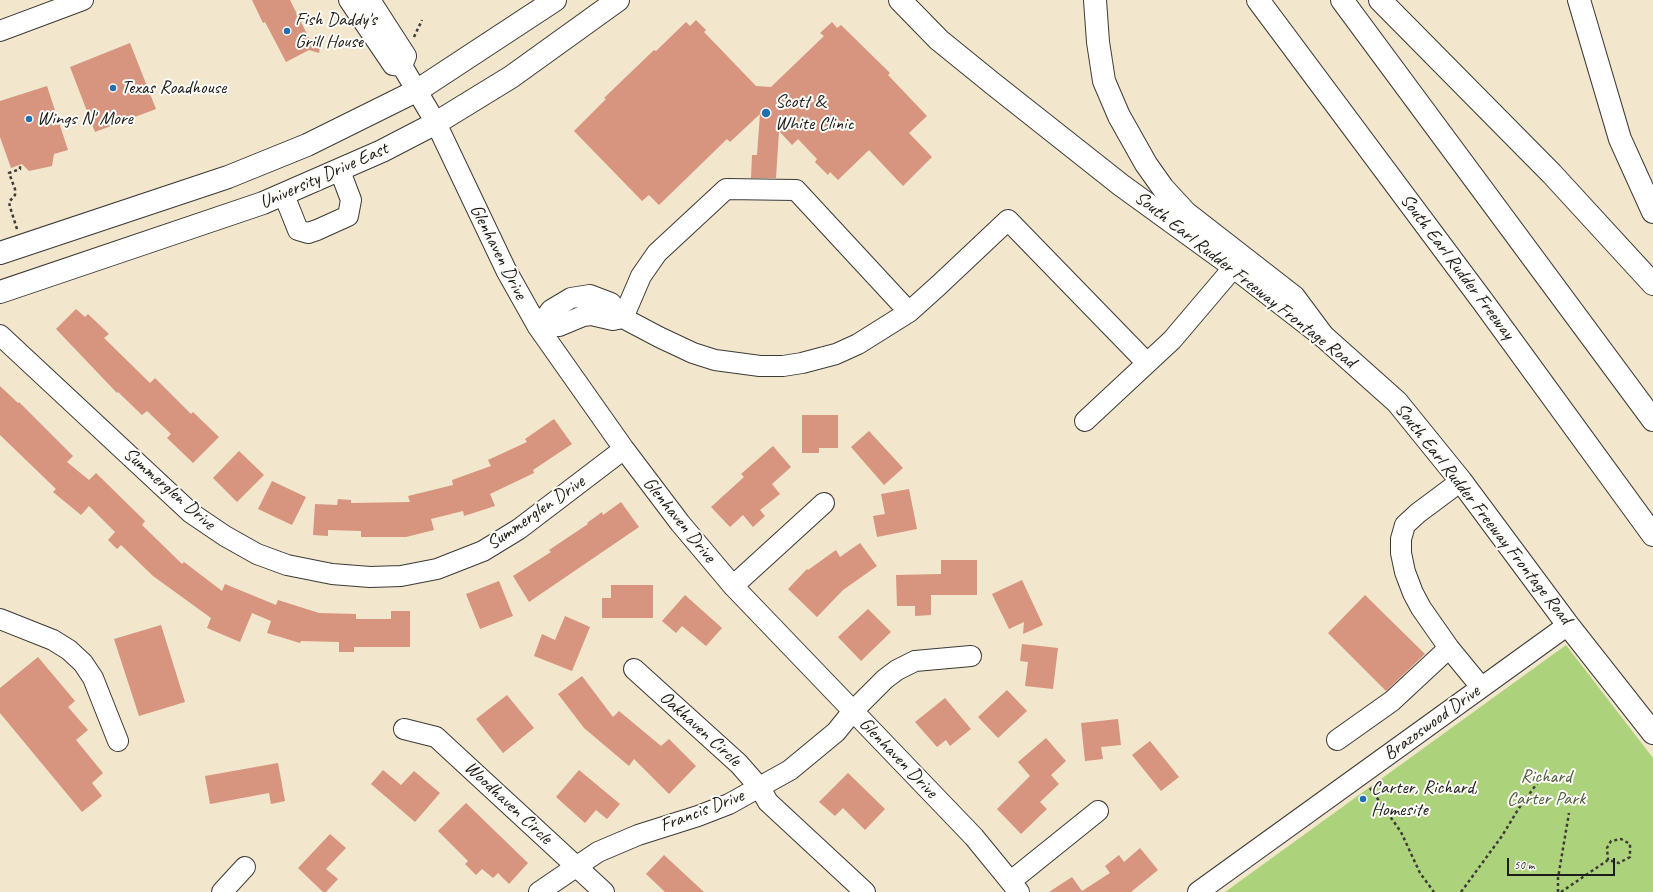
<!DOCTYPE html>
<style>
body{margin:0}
#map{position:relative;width:1653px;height:892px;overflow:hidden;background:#f2e6cc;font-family:Caveat,sans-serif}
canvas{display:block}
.scale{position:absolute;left:1507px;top:858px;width:108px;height:18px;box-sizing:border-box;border:2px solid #1c1c1c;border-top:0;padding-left:5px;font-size:12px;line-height:14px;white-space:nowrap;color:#1c1c1c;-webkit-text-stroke:3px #fdfcf7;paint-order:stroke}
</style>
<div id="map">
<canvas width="1653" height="892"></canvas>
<div class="scale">50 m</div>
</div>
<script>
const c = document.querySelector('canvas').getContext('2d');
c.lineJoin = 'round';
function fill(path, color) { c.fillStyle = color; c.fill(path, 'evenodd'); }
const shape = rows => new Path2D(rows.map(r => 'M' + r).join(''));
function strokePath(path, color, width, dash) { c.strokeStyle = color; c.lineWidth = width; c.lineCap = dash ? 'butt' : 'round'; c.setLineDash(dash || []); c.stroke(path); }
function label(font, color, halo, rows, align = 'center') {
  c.font = font + ' Caveat,sans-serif'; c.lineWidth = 4; c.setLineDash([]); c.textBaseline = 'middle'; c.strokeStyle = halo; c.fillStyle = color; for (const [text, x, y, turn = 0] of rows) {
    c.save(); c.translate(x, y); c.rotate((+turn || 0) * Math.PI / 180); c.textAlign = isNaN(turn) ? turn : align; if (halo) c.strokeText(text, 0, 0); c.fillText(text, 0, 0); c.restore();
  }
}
fill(shape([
 [1566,645,1653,758,1653,892,1225,892]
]), '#add27c');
fill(shape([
 [252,0,290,0,309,38,321,42,319,53,309,50,286,62,265,22,263,23],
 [696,20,706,30,704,32,756,86,771,87,824,36,820,33,832,22,837,28,841,25,890,73,888,75,927,116,909,133,932,157,903,186,869,150,838,180,830,172,828,175,815,162,817,159,798,139,792,145,779,131,776,178,751,178,752,155,757,155,760,114,730,142,727,139,659,205,649,195,642,201,574,131,606,99,604,98,654,50,656,51,686,22,690,26],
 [130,43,156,109,95,132,70,67],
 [47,86,68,150,54,154,52,166,29,171,22,164,11,168,0,137,0,101],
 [76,309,85,317,88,314,109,334,104,338,150,383,155,378,191,414,193,412,219,437,193,463,167,438,171,434,147,411,142,415,118,392,117,393,56,329],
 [0,386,18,403,19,402,73,456,67,462,89,480,96,473,145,521,142,525,182,564,184,562,222,591,225,584,276,605,278,600,319,613,356,614,356,619,391,619,391,611,410,611,410,647,354,647,354,652,339,652,339,642,301,641,300,643,267,633,271,621,252,613,240,642,207,628,211,618,153,576,121,545,117,549,108,540,115,532,89,506,81,515,53,492,56,489,0,435],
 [802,415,838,415,838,448,819,448,819,453,802,453],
 [554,419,572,444,533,470,534,473,490,494,495,506,464,516,463,511,431,519,434,530,406,537,361,537,361,531,328,530,328,536,313,535,315,504,337,505,338,499,351,500,351,503,410,502,408,496,453,485,452,480,491,466,488,460,527,442,525,439],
 [869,431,903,468,884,485,851,447],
 [773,446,791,467,772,484,780,494,760,510,765,516,753,527,743,515,730,527,711,507,744,477,741,474],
 [239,451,264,475,237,502,213,478],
 [272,481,306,497,292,525,258,509],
 [909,489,917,529,877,537,873,516,885,514,881,494],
 [621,502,639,527,529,602,513,576,551,552,549,550,588,524,587,523,602,512,603,515],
 [860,543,877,566,843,590,817,617,788,589,807,569,808,570,836,550,840,557],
 [941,560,977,560,977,595,931,595,931,615,915,616,915,606,897,606,896,575,941,574],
 [1022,580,1043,625,1023,634,1024,622,1009,629,992,594],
 [499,581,513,616,480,629,466,594],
 [611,585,653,585,653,618,602,618,602,598,611,598],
 [685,595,722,628,706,646,682,626,676,633,662,621],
 [1365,595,1425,654,1386,691,1328,633],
 [868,609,891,632,861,661,838,637],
 [565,616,590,627,572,671,534,656,542,634,555,640],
 [161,625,185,702,139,716,114,639],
 [1022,644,1058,648,1053,689,1025,686,1028,662,1020,661],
 [38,657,75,701,68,707,88,730,76,740,103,773,92,783,102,796,82,812,0,713,0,688],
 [582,676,613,717,619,711,661,746,669,739,696,766,669,794,634,759,629,766,584,728,558,694],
 [1007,690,1027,711,998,738,978,717],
 [507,695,534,728,503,753,476,719],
 [945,698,971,729,950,746,946,740,937,747,915,722],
 [1118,719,1121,745,1101,747,1103,759,1085,761,1081,723],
 [1046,738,1066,761,1051,775,1059,784,1040,802,1047,809,1021,834,997,809,1030,776,1018,762],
 [1150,741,1179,777,1161,791,1132,755],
 [278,763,285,801,271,804,269,793,210,804,205,776],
 [383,770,401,785,414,771,440,793,415,822,371,784],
 [579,770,620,804,607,819,596,810,585,823,556,797],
 [848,773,885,809,865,830,843,808,835,816,819,802],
 [466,803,528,863,509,884,498,873,493,878,482,869,476,875,465,864,468,861,438,831],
 [330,834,346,848,326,869,338,879,326,892,323,892,298,868],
 [1140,848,1158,870,1131,892,1049,892,1072,877,1082,891,1110,873,1105,866,1119,855,1124,862],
 [664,855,704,892,665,892,646,874]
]), '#d7947e');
const minor = shape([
 [349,0,393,65,402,66],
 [370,0,406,56,402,66],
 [0,31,83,0],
 [402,66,436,123,506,270,538,327,624,449,680,523,733,586,974,837,1019,892],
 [284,195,298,230,308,233,317,230,348,216,351,200,340,171],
 [623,318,641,276,657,253,726,189,796,190,909,312],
 [538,327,551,310,571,298,590,295,611,303,623,318,659,337,693,353,715,360,760,366,783,366,802,363,836,354,858,344,909,312,939,285,1008,220,1147,363],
 [538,327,559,326,583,316,591,315,613,320,623,318],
 [0,335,191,513,225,536,257,554,287,565,332,574,370,577,401,576,437,569,483,551,519,529,624,449],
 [1085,421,1172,340,1234,267],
 [1461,481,1418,513,1405,525,1401,539,1401,553,1405,572,1413,593,1421,608,1449,648,1481,687],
 [733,586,824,503],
 [0,619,53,640,69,650,83,663,93,678,118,741],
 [634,669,739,764,760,788,768,802,865,892],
 [404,729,436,737,604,892],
 [1337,740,1392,701,1449,648],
 [1011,881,1098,811],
 [222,892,245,867],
 [539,892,598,852,638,835,698,816,729,804,790,770,836,732,853,711,885,679,897,670,915,661,971,656],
 [1198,892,1568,625]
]);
const major = shape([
 [900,0,939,40,992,83,1121,185,1234,267,1323,336,1397,402,1461,481,1568,625,1653,733],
 [1579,0,1620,139,1653,212],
 [0,253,228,177,307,145,418,90,555,0],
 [0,292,263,203,382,151,436,123,511,77,618,0]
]);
const highway = shape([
 [1095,0,1098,42,1104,81,1119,116,1146,164,1163,188,1186,213,1294,297,1323,336],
 [1258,0,1484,303,1653,535],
 [1342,0,1653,420],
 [1380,0,1552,174,1653,284]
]);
strokePath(minor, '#3c3a36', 22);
strokePath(major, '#3c3a36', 24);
strokePath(highway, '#3c3a36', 24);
strokePath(shape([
 [414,37,422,20],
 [17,229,10,207,9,202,15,195,15,189,9,173,20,169,20,165],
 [1370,788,1401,832,1420,873,1434,892],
 [1461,892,1502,836,1519,808,1544,774],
 [1558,892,1558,878,1569,813],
 [1561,892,1608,860,1619,863,1630,857,1630,844,1621,839,1611,841,1607,848,1608,860]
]), '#3c3a36', 2.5, [3, 3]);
strokePath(minor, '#fff', 20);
strokePath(major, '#fff', 22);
strokePath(highway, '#fff', 22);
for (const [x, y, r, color] of [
 [287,31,4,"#1f6fb2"],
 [113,88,4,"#1f6fb2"],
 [766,113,5,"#1f6fb2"],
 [29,119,4,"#1f6fb2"],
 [1363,799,4,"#1f6fb2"]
]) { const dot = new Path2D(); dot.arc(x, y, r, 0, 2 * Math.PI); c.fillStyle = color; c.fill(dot); strokePath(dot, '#fdfcf7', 1.5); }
label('19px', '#1c1c1c', '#fdfcf7', [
 ["Fish Daddy's",295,20],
 ["Grill House",295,42],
 ["Texas Roadhouse",121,88],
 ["Scott &",775,102],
 ["White Clinic",775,124],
 ["Wings N' More",37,119],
 ["Carter, Richard,",1371,788],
 ["Homesite",1371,810]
], 'left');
label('19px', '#1c1c1c', '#fdfcf7', [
 ["University Drive East",324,176,-24],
 ["Glenhaven Drive",498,252,63],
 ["South Earl Rudder Freeway",1457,267,53],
 ["South Earl Rudder Freeway Frontage Road",1245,280,38],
 ["Summerglen Drive",169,489,41],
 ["Summerglen Drive",536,513,-35],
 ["South Earl Rudder Freeway Frontage Road",1483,514,52],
 ["Glenhaven Drive",679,520,51],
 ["Brazoswood Drive",1432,723,-36],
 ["Oakhaven Circle",700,729,42],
 ["Glenhaven Drive",898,758,46],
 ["Woodhaven Circle",508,803,43],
 ["Francis Drive",702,811,-21]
]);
label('19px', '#4f5c3e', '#fdfcf7', [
 ["Richard",1546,777],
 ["Carter Park",1546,799]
]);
</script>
